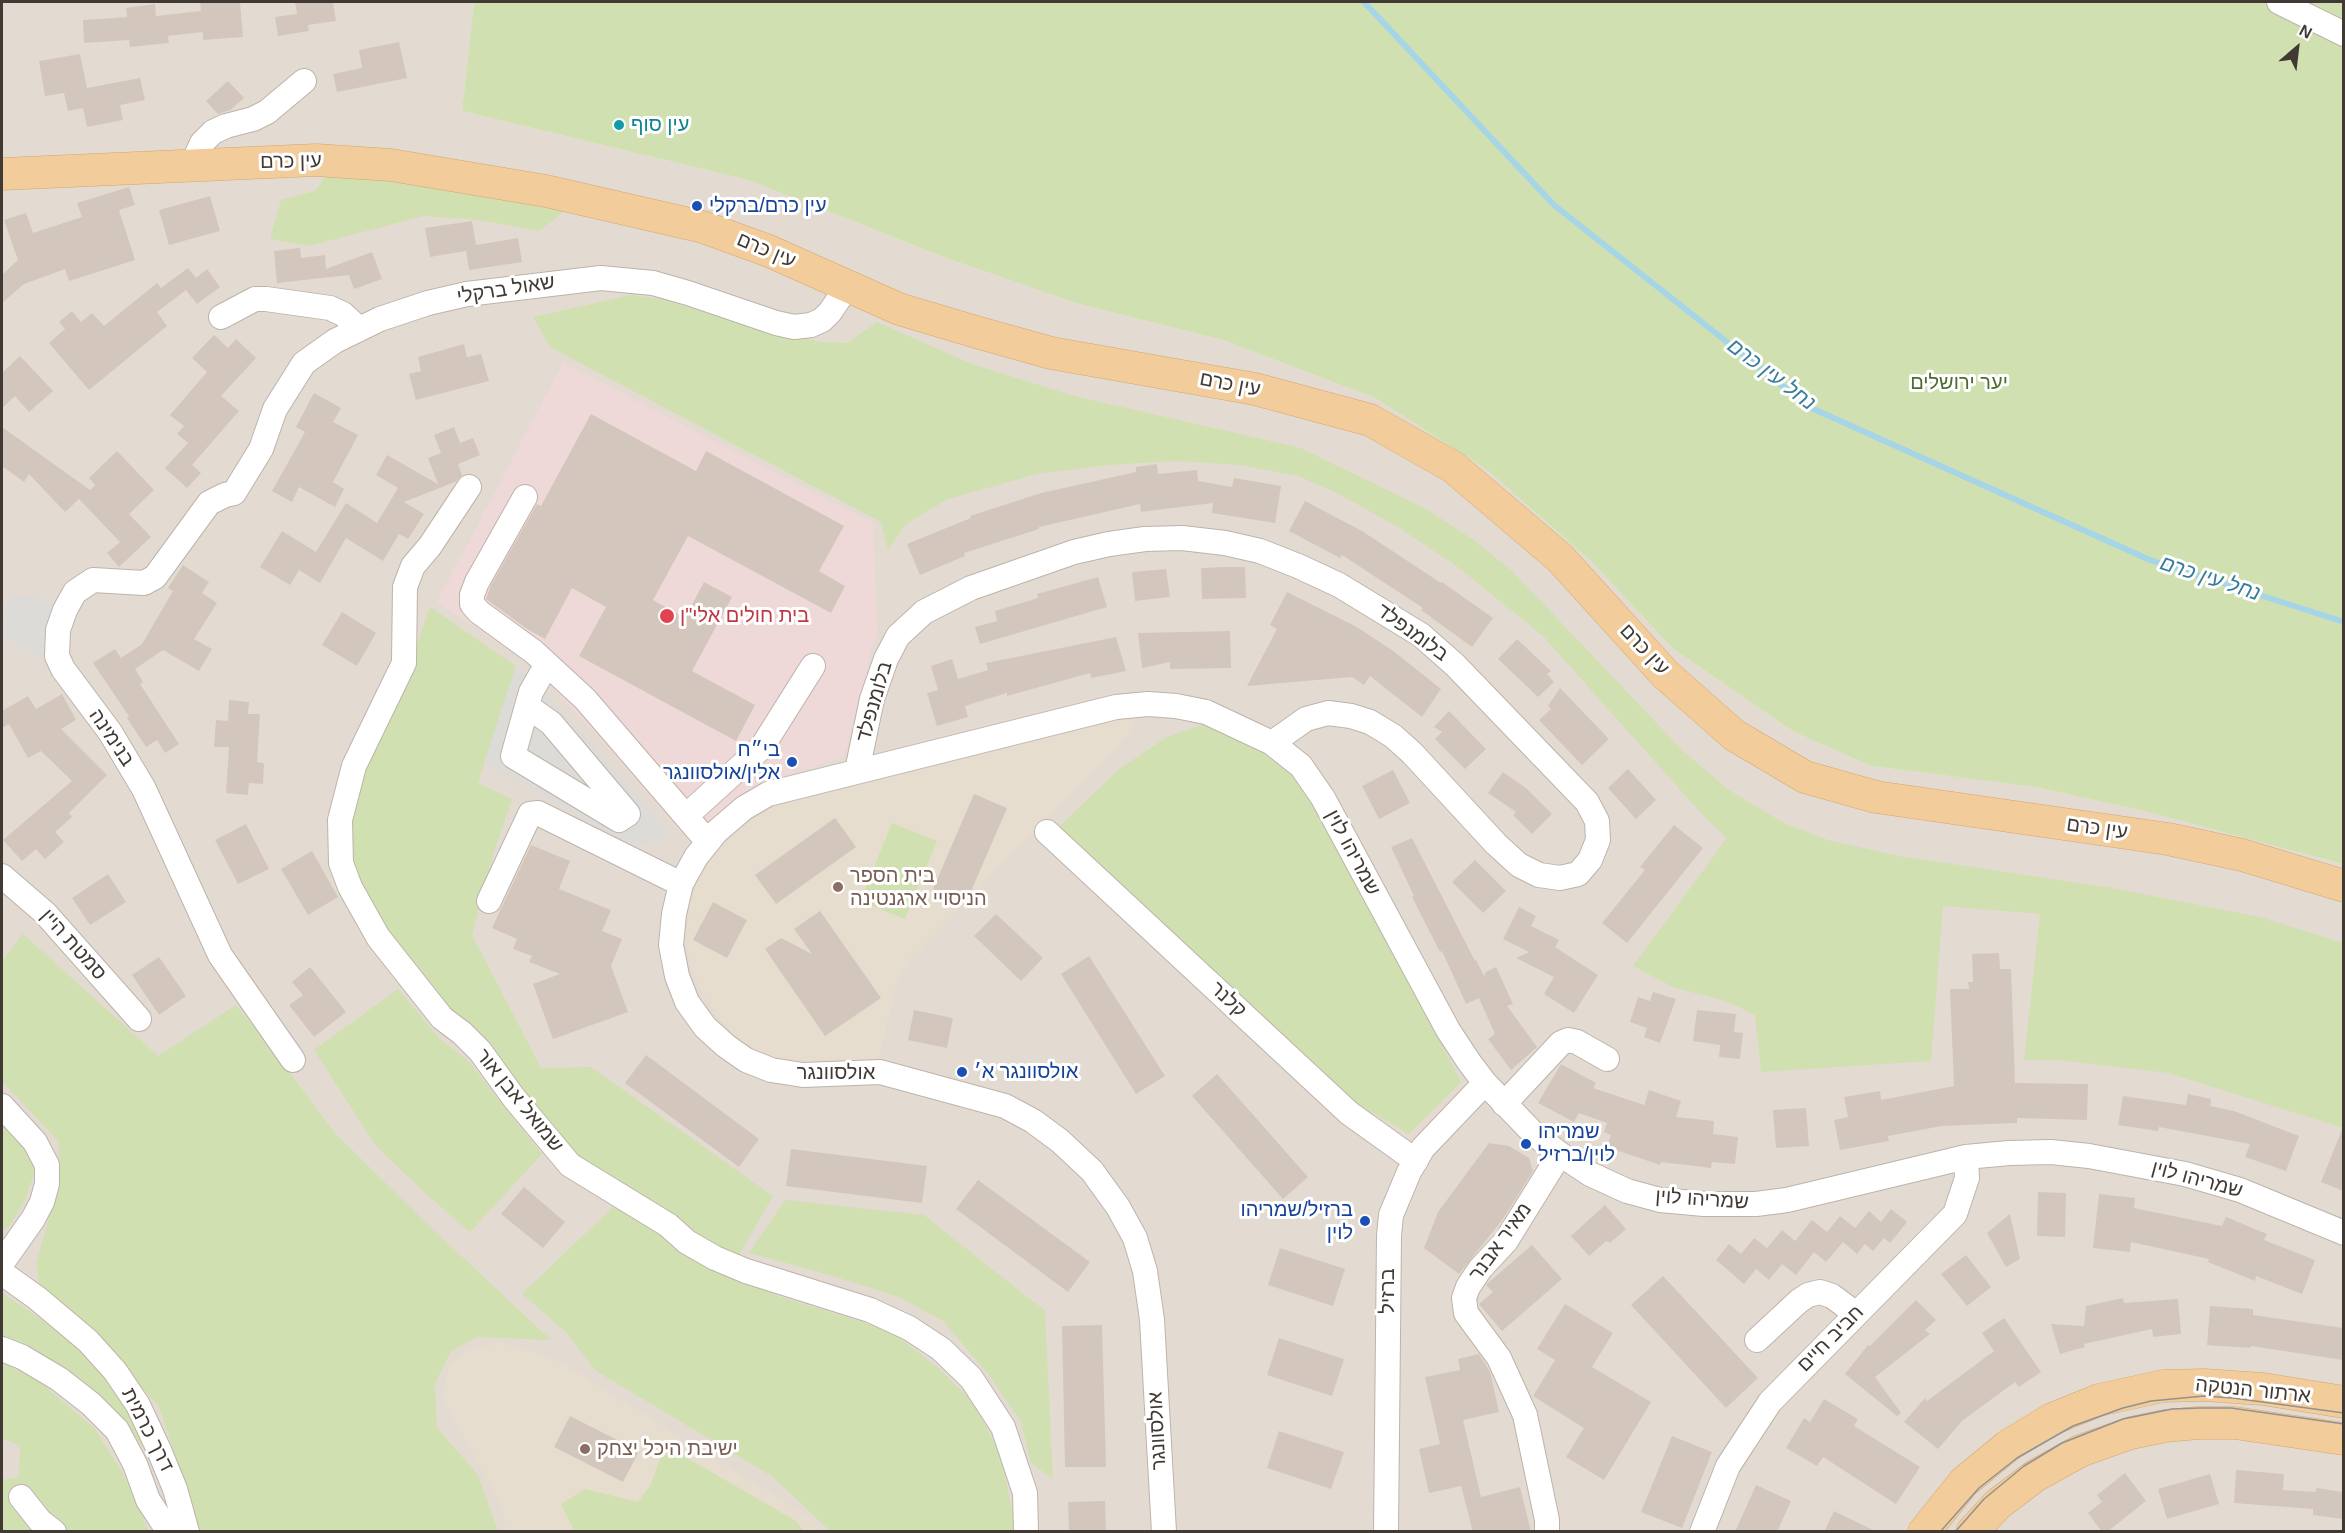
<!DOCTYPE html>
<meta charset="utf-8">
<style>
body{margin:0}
#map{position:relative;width:2345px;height:1533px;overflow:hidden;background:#efeae3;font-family:Arial,sans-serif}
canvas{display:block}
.frame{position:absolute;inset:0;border:3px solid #413a34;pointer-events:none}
.north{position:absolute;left:2267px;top:18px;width:60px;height:60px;-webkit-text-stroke:4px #fff;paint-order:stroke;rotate:28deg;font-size:16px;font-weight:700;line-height:24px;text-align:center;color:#413a34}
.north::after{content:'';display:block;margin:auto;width:21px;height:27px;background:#413a34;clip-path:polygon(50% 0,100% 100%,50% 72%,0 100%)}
</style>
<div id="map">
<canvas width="2345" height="1533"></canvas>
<div class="frame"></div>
<div class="north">N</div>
</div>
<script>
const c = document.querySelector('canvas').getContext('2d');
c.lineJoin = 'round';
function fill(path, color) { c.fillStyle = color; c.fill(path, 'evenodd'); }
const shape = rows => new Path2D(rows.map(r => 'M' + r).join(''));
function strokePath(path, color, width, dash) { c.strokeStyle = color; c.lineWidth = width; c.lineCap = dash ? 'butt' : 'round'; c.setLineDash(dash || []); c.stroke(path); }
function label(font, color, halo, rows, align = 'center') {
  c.font = font + ' Arial,Heebo,sans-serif'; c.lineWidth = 6; c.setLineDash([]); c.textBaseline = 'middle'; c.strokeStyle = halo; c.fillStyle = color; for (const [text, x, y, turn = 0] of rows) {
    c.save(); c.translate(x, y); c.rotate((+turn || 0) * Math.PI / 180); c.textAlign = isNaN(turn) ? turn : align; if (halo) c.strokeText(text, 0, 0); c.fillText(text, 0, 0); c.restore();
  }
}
fill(shape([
 [2,2,474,2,462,111,748,180,949,259,1079,304,1223,340,1375,398,1486,469,1593,563,1672,648,1794,732,1871,766,2035,787,2144,811,2343,864,2343,1531,2,1532]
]), '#e3dbd2');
fill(shape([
 [1138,715,1128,735,911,958,896,984,875,1074,808,1070,773,1057,745,1044,722,1021,703,995,694,974,685,942,690,904,702,871,722,846,744,825,774,807],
 [501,1342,557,1360,815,1521,821,1531,506,1531,502,1508,443,1398,449,1367,468,1350]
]), '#e7ddcf');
fill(shape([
 [563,363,873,523,877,630,844,757,760,784,724,807,693,846,598,737,529,663,437,602]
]), '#efd8d8');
fill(shape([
 [474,2,2343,2,2343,864,2144,811,2035,787,1871,766,1794,732,1672,648,1593,563,1486,469,1375,398,1223,340,1079,304,949,259,748,180,462,111],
 [326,176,402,181,566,210,539,231,479,220,424,216,309,246,270,239,281,200,315,191],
 [631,295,661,299,770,332,822,342,847,343,877,322,972,364,1074,396,1301,448,1428,510,1472,539,1512,571,1684,752,1729,790,1782,822,1828,840,1899,856,2112,888,2260,917,2343,943,2343,1128,2168,1073,2059,1060,2024,1060,2040,914,1943,906,1931,1061,1761,1072,1755,1015,1726,1001,1675,988,1633,966,1727,838,1700,812,1543,636,1454,564,1398,527,1337,493,1298,476,1240,465,1177,461,1108,465,1037,474,948,499,906,524,888,550,881,522,550,347,533,317],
 [430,607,516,666,478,783,512,799,494,852,472,935,541,1068,591,1067,773,1196,736,1260,590,1174,410,970,354,879,347,830,350,807,410,664],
 [1208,723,1263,753,1292,775,1330,827,1461,1082,1409,1134,1348,1098,1058,828,1118,770,1167,737],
 [892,823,937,841,905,919,860,901],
 [23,934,158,1056,236,1005,283,1063,334,1132,427,1224,551,1340,477,1337,451,1351,435,1384,437,1428,478,1475,498,1531,200,1531,159,1406,39,1283,36,1263,59,1184,59,1142,2,1081,2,961],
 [398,989,439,1038,468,1061,542,1154,470,1232,423,1191,376,1146,314,1050],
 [2,1120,29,1150,35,1171,25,1200,10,1225,2,1231],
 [785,1200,924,1215,1045,1311,1053,1479,1031,1463,1021,1422,990,1376,943,1321,899,1297,826,1274,749,1253],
 [613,1207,777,1296,889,1330,937,1367,974,1403,1002,1458,1013,1517,1013,1531,830,1531,773,1477,596,1371,566,1332,522,1294],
 [2,1293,51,1326,122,1381,145,1437,140,1447,82,1387,2,1342],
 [2,1362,41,1383,94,1428,122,1472,137,1502,148,1531,2,1531,2,1480,19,1477,20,1446,2,1438],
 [665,1445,796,1521,804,1531,574,1531,561,1504,585,1489,638,1502,651,1484]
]), '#d1e0b0');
fill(shape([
 [11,595,43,597,59,612,51,659,39,656,2,637,2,620],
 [516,666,559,707,668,831,655,841,645,844,627,843,484,763]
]), '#dddbd8');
strokePath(shape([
 [1364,2,1554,205,1809,407,2150,560,2344,622]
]), '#a5d5e7', 6);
fill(shape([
 [200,2,240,2,243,37,203,40,203,32,168,36,169,43,130,47,129,40,84,43,83,20,127,17,126,8,155,4,156,16,201,11],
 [295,2,333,2,336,21,308,25,309,31,278,36,275,17,297,14],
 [399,42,407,78,337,92,333,74,362,68,359,50],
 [80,54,87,88,140,78,145,100,120,105,123,120,87,127,83,108,68,111,64,93,45,96,39,61],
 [228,81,244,98,230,110,218,114,206,101],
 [129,187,135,205,119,210,135,260,69,281,65,269,24,284,2,303,2,275,18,260,4,220,26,213,33,233,82,217,77,203],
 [210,196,220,231,169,245,159,210],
 [472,221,476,245,518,238,522,262,469,270,466,251,430,257,425,228],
 [300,248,301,258,325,255,326,269,372,252,382,279,354,289,349,275,277,283,274,251],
 [188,268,196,278,207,269,220,287,197,304,186,290,157,312,167,326,89,390,49,343,65,329,59,322,72,311,81,322,92,313,104,326,157,283,161,288],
 [214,335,228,348,236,339,256,358,221,396,239,411,192,465,201,473,187,488,165,468,188,443,177,434,184,426,170,415,207,372,192,358],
 [464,344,467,357,481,354,489,381,416,400,409,374,421,371,418,357],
 [20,356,53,391,29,412,15,396,2,408,2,373],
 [314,393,341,408,333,422,358,435,333,482,344,489,335,507,299,487,292,502,272,491,305,432,296,427],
 [591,414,696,471,706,451,844,526,819,571,845,586,831,613,688,536,653,600,685,618,704,582,732,597,692,671,755,705,736,741,579,656,606,607,572,588,545,639,527,629,486,599,491,585,537,504,541,506],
 [2,427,90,490,95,485,89,478,117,451,154,490,129,514,151,537,119,567,107,553,120,542,79,499,65,512,29,474,24,482,2,466],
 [454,427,460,443,473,438,480,455,458,464,462,475,455,482,404,502,424,514,408,539,399,534,383,561,346,538,320,583,299,570,290,585,260,567,282,531,316,552,346,503,377,523,398,488,376,475,387,455,438,484,428,458,441,453,434,435],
 [1157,464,1158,474,1197,470,1198,481,1232,487,1234,478,1281,486,1275,523,1212,513,1213,503,1141,512,1140,504,1039,527,1039,529,964,553,965,556,920,575,907,544,971,518,970,516,1041,493,1136,472,1136,467],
 [1305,501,1362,531,1441,583,1442,582,1493,618,1472,647,1421,610,1423,608,1342,555,1340,558,1289,531],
 [183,565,209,582,202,593,217,603,194,639,212,649,199,671,163,650,135,669,143,682,140,684,179,744,165,753,157,740,146,747,127,718,129,716,93,663,115,649,121,658,142,644,173,591,168,588],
 [1224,567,1245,567,1246,598,1202,599,1201,568],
 [1166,569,1170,597,1135,601,1132,572],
 [1098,577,1107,607,980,644,975,627,997,621,995,611,1038,598,1037,594],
 [1287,592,1355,626,1392,650,1441,689,1422,717,1370,676,1364,685,1352,677,1247,686,1277,629,1270,625],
 [342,612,376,633,357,666,322,645],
 [1230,631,1231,668,1170,669,1170,662,1142,668,1138,633],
 [1116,637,1126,671,1091,678,1090,673,1007,696,1007,693,965,706,968,717,937,726,927,693,938,690,931,666,952,659,958,679,988,670,986,663],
 [1517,639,1551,671,1547,674,1554,682,1538,697,1498,659],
 [1560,688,1609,739,1582,765,1539,720,1551,709,1548,706],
 [62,694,76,720,61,729,107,775,69,813,72,817,55,832,64,842,45,859,36,849,22,861,3,840,72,781,41,751,28,758,9,724,2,728,2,711,28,696,36,709],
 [229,700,249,702,248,714,260,714,257,762,264,763,263,784,249,783,248,795,226,793,229,747,214,747,216,720,228,721],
 [1449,711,1486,749,1465,769,1435,739,1442,732,1434,727],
 [1628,769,1656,800,1636,819,1608,788],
 [1393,770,1410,803,1379,819,1362,786],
 [1503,772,1526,788,1552,814,1532,834,1513,815,1516,812,1488,793],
 [974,794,1007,808,966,903,933,889],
 [835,818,856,847,776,904,755,875],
 [246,824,269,869,238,884,215,840],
 [1674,825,1703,848,1627,943,1602,923,1645,870,1640,867],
 [1412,838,1475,961,1476,960,1484,976,1486,972,1496,967,1513,1004,1507,1006,1537,1047,1511,1070,1488,1039,1495,1034,1479,998,1466,1004,1442,951,1440,952,1412,897,1414,896,1391,847],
 [531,845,570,861,559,889,611,910,602,931,622,939,611,966,628,1012,553,1039,533,984,560,974,529,962,532,956,513,949,517,939,492,928],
 [312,851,338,897,308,915,281,869],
 [1475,860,1506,891,1483,913,1452,882],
 [108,874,126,902,90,925,72,898],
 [713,902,747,920,727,958,693,940],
 [1519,907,1536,916,1531,926,1559,940,1555,947,1598,975,1574,1013,1544,994,1554,977,1516,958,1529,952,1503,939],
 [820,911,881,998,825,1036,765,949,781,938,812,954,794,929],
 [996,914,1043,958,1021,981,974,936],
 [1999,953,2000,969,2011,969,2015,1083,2088,1084,2087,1120,2017,1118,2017,1123,1942,1126,1888,1136,1889,1141,1840,1150,1834,1120,1848,1117,1844,1097,1880,1091,1881,1100,1954,1086,1950,989,1969,989,1968,982,1973,982,1972,954],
 [1089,956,1165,1076,1136,1094,1061,974],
 [159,957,186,996,159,1015,132,975],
 [310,967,346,1012,314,1037,289,1005,303,995,292,982],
 [1653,992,1676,999,1660,1043,1644,1037,1647,1028,1630,1022,1638,997,1650,1001],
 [914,1010,953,1018,947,1048,908,1040],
 [1697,1010,1736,1014,1734,1032,1743,1033,1740,1059,1719,1057,1720,1045,1693,1041],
 [646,1055,759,1139,739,1167,625,1083],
 [1561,1064,1596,1083,1593,1088,1644,1105,1649,1090,1681,1101,1676,1117,1714,1121,1713,1134,1738,1137,1735,1164,1712,1162,1711,1168,1661,1162,1660,1165,1607,1147,1611,1135,1604,1132,1607,1123,1579,1113,1574,1122,1538,1103],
 [1217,1074,1308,1177,1283,1199,1192,1096],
 [2188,1094,2211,1099,2210,1106,2234,1111,2299,1136,2286,1171,2245,1157,2250,1144,2159,1127,2158,1131,2118,1125,2123,1096,2186,1105],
 [1806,1108,1809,1146,1776,1148,1773,1110],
 [2343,1127,2343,1191,2321,1182],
 [1489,1143,1509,1146,1529,1158,1533,1171,1503,1219,1459,1274,1424,1248,1438,1212],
 [791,1149,927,1166,922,1203,786,1186],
 [978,1180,1090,1262,1068,1292,956,1209],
 [524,1187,565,1222,543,1248,501,1214],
 [2038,1192,2066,1193,2065,1237,2037,1236],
 [2099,1194,2135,1198,2134,1208,2222,1226,2226,1217,2267,1234,2264,1240,2315,1260,2302,1294,2256,1276,2255,1281,2208,1262,2209,1259,2131,1242,2130,1252,2093,1248],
 [1605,1205,1626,1229,1610,1243,1606,1241,1589,1256,1571,1236],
 [1891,1209,1907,1222,1890,1243,1884,1238,1873,1251,1865,1244,1857,1254,1843,1242,1826,1262,1814,1252,1796,1275,1782,1264,1769,1280,1756,1269,1744,1284,1716,1260,1729,1244,1741,1254,1754,1238,1767,1248,1782,1230,1795,1241,1812,1220,1827,1232,1840,1216,1855,1228,1869,1211,1881,1222],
 [2010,1214,2020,1259,2006,1267,1987,1233],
 [1532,1245,1562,1279,1502,1331,1479,1304,1493,1292,1486,1285,1488,1283],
 [1280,1248,1345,1269,1333,1306,1268,1285],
 [1966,1255,1991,1287,1967,1306,1941,1274],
 [1663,1276,1758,1378,1726,1408,1631,1305],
 [2123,1298,2124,1303,2178,1299,2181,1334,2153,1337,2152,1329,2084,1344,2085,1347,2060,1354,2051,1324,2084,1326,2086,1306],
 [1916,1300,1936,1320,1925,1330,1930,1334,1875,1377,1901,1413,1897,1416,1845,1374,1868,1345,1870,1346],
 [1565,1304,1613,1333,1592,1367,1651,1402,1604,1480,1566,1457,1584,1428,1533,1396,1555,1360,1537,1349],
 [2210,1306,2253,1309,2253,1315,2343,1328,2343,1360,2251,1346,2251,1348,2207,1345],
 [2004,1318,2041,1372,2019,1387,2015,1382,1962,1421,1938,1449,1904,1422,1925,1398,1927,1401,1994,1351,1982,1333],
 [1102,1325,1106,1467,1065,1467,1062,1326],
 [1279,1338,1344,1359,1332,1396,1267,1375],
 [1479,1354,1490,1372,1499,1412,1463,1420,1481,1497,1520,1487,1531,1532,1473,1532,1461,1486,1429,1493,1419,1449,1440,1444,1425,1377,1460,1370,1458,1359],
 [1824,1399,1858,1419,1854,1426,1920,1467,1896,1504,1823,1457,1817,1466,1786,1448,1804,1418,1810,1422],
 [570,1416,639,1451,623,1482,554,1447],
 [1279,1431,1344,1452,1331,1489,1267,1468],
 [1672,1436,1712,1452,1682,1528,1641,1512],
 [2236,1470,2284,1474,2283,1490,2316,1492,2316,1488,2343,1492,2343,1519,2313,1515,2313,1509,2234,1503],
 [2125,1473,2146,1501,2107,1532,2102,1532,2088,1513,2102,1502,2097,1495],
 [2210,1474,2219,1504,2167,1519,2158,1489],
 [1756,1485,1791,1501,1777,1532,1735,1532],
 [1105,1501,1106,1532,1069,1532,1068,1502],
 [1834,1511,1877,1532,1824,1532]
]), '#d3c7bd');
const minor = shape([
 [2279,2,2344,34],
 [192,165,202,143,213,132,226,126,253,119,267,112,304,81],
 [221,317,255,299,266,299,330,308,343,314,358,328],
 [469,487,430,546,413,566,405,587,404,663,354,766,340,820,341,863,350,887,378,937,442,1018,462,1033,480,1051,514,1098,570,1165,668,1225,687,1242,715,1258,746,1271,870,1310,909,1328,941,1349,971,1378,1003,1427,1025,1493,1026,1532],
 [525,497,477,582,472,595,472,604,479,612,534,652,585,699,708,842],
 [527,706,551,723,628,814,619,820,513,756,527,706,531,692,547,664],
 [857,771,872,699,886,659,898,636,924,612,971,588,1074,552,1109,544,1145,539,1182,538,1225,543,1260,551,1298,566,1339,585,1421,635,1455,665,1587,802,1597,821,1598,840,1590,860,1578,874,1560,878,1539,875,1519,865,1496,844,1412,753,1393,736,1370,722,1351,716,1328,713,1306,719,1272,743],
 [686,816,762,747,813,666],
 [1047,832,1349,1113,1416,1161],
 [2,876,45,913,139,1019],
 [489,901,530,814,538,813,546,817,681,884],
 [293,1060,220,955,144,789,110,732,63,669,57,656,58,630,65,610,75,592,93,580,144,583,155,577,209,503,225,495,234,493,261,449,275,409,304,363,335,341,380,319,428,303,467,294,601,278,653,283,688,293,776,323,794,327,811,325,822,320,830,312,847,287],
 [1504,1104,1561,1043,1568,1040,1577,1042,1607,1059],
 [2,1106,35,1142,47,1165,47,1184,42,1202,33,1219,2,1263],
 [2,1273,37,1298,88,1341,115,1371,138,1405,159,1450,175,1489,187,1532],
 [1757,1340,1799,1301,1808,1295,1820,1292,1832,1296,1856,1314],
 [2,1349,22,1357,59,1379,91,1404,117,1430,135,1464,148,1500,169,1532],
 [21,1497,40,1521,54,1532],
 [1164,1532,1152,1320,1145,1271,1135,1238,1118,1207,1092,1171,1060,1141,1033,1121,1005,1106,880,1072,803,1075,771,1070,746,1060,726,1046,705,1027,687,1002,677,976,671,945,674,914,681,884,696,857,716,832,744,808,768,794,1116,707,1148,704,1176,706,1206,712,1272,743,1301,766,1323,798,1448,1030,1469,1062,1485,1083,1535,1135,1560,1154,1590,1174,1627,1191,1660,1200,1704,1204,1756,1204,1787,1200,1966,1157,2009,1153,2051,1152,2089,1156,2185,1174,2240,1190,2344,1233],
 [1386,1532,1389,1236,1391,1215,1409,1172,1423,1148,1485,1083],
 [1547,1532,1547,1520,1525,1415,1499,1358,1466,1313,1464,1298,1468,1287,1480,1269,1506,1241,1560,1154],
 [1702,1532,1728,1466,1770,1402,1955,1214,1967,1178,1966,1157]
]);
const major = shape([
 [2,174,316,160,391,165,546,191,703,227,769,251,899,309,976,332,1051,353,1255,389,1370,420,1453,467,1560,558,1665,674,1734,735,1805,777,1876,797,2168,839,2242,855,2344,886],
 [1924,1532,1964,1482,2009,1445,2052,1419,2099,1400,2163,1386,2204,1385,2263,1389,2344,1402],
 [1972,1532,1998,1504,2035,1476,2080,1451,2131,1433,2165,1426,2198,1423,2235,1423,2344,1439]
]);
strokePath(minor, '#bdb3aa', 26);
strokePath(major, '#d5a66c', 33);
strokePath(minor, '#fff', 24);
strokePath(major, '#f2cc9a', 32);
strokePath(shape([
 [1940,1532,1979,1488,2017,1458,2073,1426,2123,1408,2151,1401,2204,1396,2233,1398,2344,1413],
 [1955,1532,1984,1499,2024,1466,2062,1443,2123,1419,2172,1409,2200,1408,2231,1408,2344,1424]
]), '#929292', 1.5);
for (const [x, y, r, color] of [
 [619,125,6,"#0f9aa8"],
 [697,206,6,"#1a4fb4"],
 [667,616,8,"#e0444e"],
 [792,762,6,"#1a4fb4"],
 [838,887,6,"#8d6e63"],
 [962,1072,6,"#1a4fb4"],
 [1526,1144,6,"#1a4fb4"],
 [1365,1221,6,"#1a4fb4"],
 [585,1449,6,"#8d6e63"]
]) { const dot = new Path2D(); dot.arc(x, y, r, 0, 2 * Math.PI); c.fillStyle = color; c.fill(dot); strokePath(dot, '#fff', 2); }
label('20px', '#0d838f', '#fff', [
 ["עין סוף",631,125]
], 'left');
label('20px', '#413a34', '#fff', [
 ["עין כרם",291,162,-1],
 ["עין כרם",766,251,23],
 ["שאול ברקלי",506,290,-9],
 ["עין כרם",1230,385,11],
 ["בלומנפלד",1412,633,36],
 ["עין כרם",1644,650,47],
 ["בלומנפלד",875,702,-74],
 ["בנימינה",111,738,56],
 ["עין כרם",2097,829,8],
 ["שמריהו לוין",1352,853,62],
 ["סמטת היין",73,945,48],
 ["קלנר",1228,1000,43],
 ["אולסוונגר",836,1073],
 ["שמואל אבן אור",519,1101,51],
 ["שמריהו לוין",2197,1180,15],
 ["שמריהו לוין",1702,1200,4],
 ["מאיר אבנר",1501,1242,-54],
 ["ברזיל",1388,1291,-90],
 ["חביב חיים",1831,1339,-45],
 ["ארתור הנטקה",2253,1391,6],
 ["דרך כרמית",147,1430,63],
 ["אולסוונגר",1158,1431,-93]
]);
label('20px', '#164399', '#fff', [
 ["עין כרם/ברקלי",709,206],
 ["בי״ח",780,750,"right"],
 ["אלין/אולסוונגר",780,773,"right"],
 ["אולסוונגר א׳",974,1072],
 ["שמריהו",1538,1132],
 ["לוין/ברזיל",1538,1155],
 ["ברזיל/שמריהו",1353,1210,"right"],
 ["לוין",1353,1233,"right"]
], 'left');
label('20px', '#4e6b2f', '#fff', [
 ["יער ירושלים",1959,383]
]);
label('20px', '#be3a42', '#fff', [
 ["בית חולים אלי\"ן",680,616]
], 'left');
label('20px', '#785e54', '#fff', [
 ["בית הספר",850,876],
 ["הניסויי ארגנטינה",850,899],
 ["ישיבת היכל יצחק",597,1449]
], 'left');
label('italic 21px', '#387d99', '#fff', [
 ["נחל עין כרם",1771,375,37],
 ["נחל עין כרם",2210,579,18]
]);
</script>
